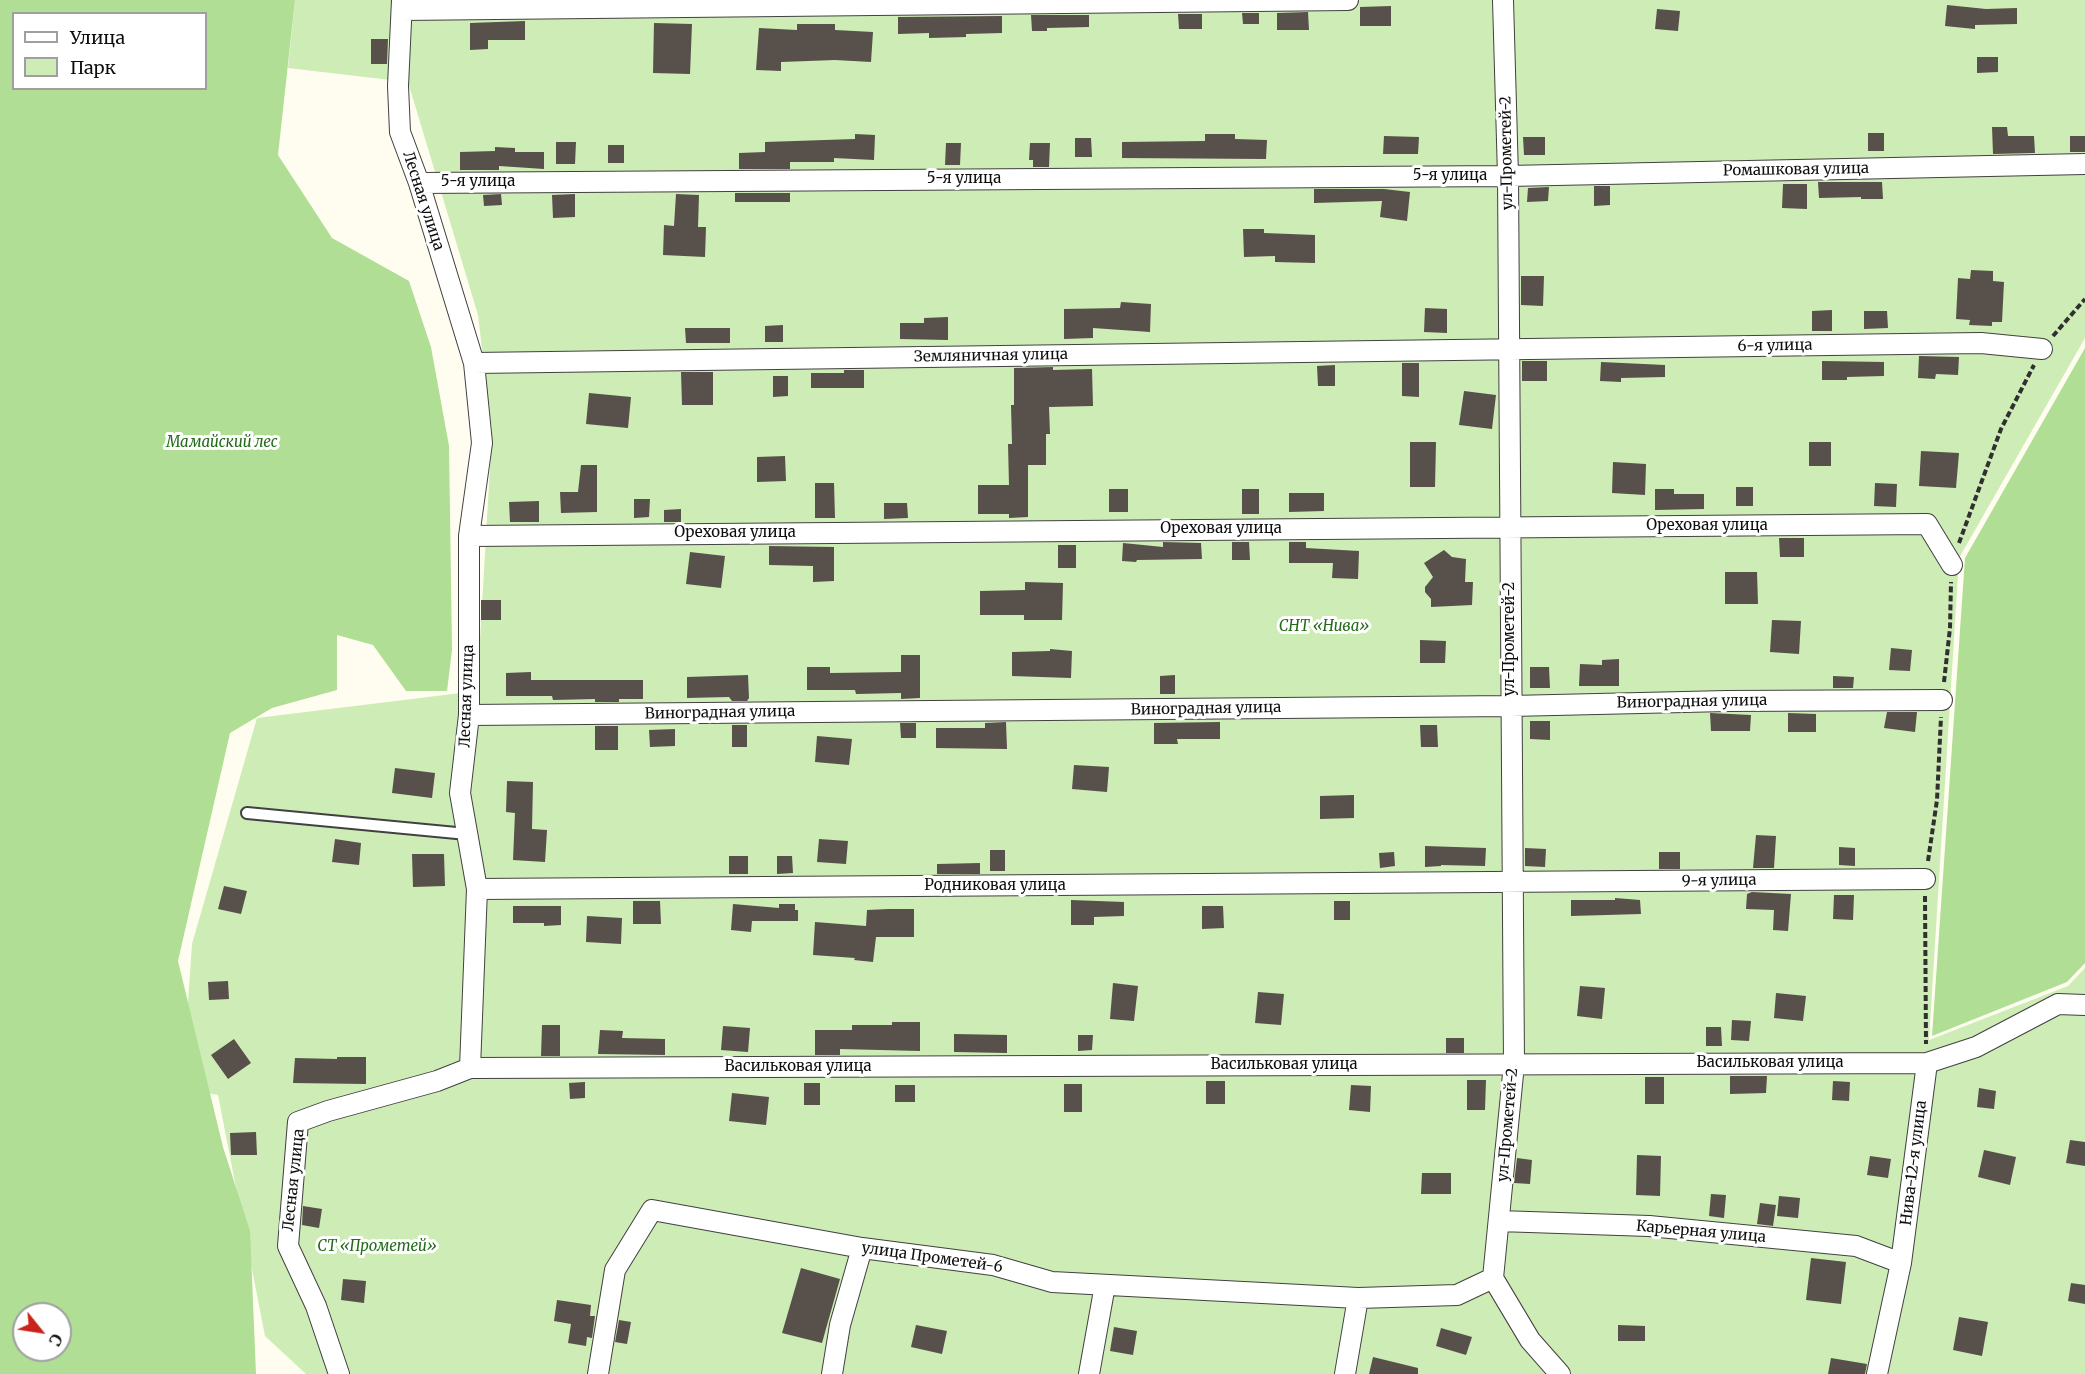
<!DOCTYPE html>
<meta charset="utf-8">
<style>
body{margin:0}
#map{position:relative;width:2085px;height:1374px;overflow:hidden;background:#fffdf0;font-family:Merriweather,serif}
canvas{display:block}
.legend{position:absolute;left:12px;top:12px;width:195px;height:78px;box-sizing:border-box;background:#fff;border:2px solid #9f9f9f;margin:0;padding:8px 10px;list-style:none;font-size:18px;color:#0e0e0e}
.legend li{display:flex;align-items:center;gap:12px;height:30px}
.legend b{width:30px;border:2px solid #9f9f9f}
.north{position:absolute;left:12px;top:1302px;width:60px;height:60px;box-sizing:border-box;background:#fff;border:2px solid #9f9f9f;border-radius:50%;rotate:120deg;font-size:16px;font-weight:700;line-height:24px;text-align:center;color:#0e0e0e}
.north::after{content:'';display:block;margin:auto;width:21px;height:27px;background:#c8241d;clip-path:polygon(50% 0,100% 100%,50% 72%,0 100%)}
</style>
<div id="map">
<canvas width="2085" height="1374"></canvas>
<ul class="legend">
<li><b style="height:8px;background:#fff"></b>Улица</li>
<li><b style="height:16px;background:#ceecb6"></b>Парк</li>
</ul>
<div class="north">С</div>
</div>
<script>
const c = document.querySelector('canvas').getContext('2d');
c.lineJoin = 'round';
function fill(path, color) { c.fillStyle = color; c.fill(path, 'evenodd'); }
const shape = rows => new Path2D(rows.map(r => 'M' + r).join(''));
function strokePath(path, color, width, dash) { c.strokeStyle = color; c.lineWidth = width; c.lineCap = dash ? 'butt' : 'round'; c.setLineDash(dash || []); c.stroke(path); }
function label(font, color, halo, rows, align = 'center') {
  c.font = font + ' Merriweather,serif'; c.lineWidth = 6; c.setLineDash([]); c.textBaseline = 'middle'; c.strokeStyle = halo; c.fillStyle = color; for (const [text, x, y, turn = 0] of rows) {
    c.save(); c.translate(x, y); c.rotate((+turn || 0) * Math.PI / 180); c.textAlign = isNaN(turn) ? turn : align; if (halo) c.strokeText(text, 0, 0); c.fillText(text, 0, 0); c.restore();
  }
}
fill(shape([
 [295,0,2085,0,2085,338,1959,558,1929,1040,2068,986,2085,968,2085,1374,306,1374,265,1336,218,1095,182,1089,192,944,257,718,477,691,492,433,478,315,408,82,288,68]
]), '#ceecb6');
fill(shape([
 [0,0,295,0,278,155,332,238,409,281,431,347,449,446,452,650,447,691,406,691,373,645,337,635,337,690,272,708,230,733,178,961,223,1147,250,1231,256,1374,0,1374],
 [14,14,206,14,206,88,14,88],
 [24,1314,60,1314,60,1350,24,1350],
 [2085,348,2085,963,2067,982,1932,1036,1965,558]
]), '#afde94');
fill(shape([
 [1947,5,1986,9,2017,8,2017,24,1975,25,1975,29,1945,26],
 [1391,6,1391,26,1360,26,1360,7],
 [1657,9,1680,11,1678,31,1655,29],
 [1308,12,1309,30,1277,30,1277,13],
 [1242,13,1259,13,1259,24,1243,24],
 [1178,14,1202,14,1202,29,1179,29],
 [1031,15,1089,15,1089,27,1047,28,1047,31,1032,31],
 [1002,16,1002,33,966,34,966,37,929,38,929,33,898,34,898,17],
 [525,21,525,40,488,40,488,49,470,50,470,23],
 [654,23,692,24,690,74,653,73],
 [797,24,835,24,835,30,873,32,871,62,835,60,781,62,781,71,756,70,759,28,797,30],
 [371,39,388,39,387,64,371,64],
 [1977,57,1998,57,1998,72,1977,73],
 [1992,127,2007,127,2008,136,2034,136,2035,153,1993,154],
 [1868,133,1884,133,1884,151,1868,151],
 [855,134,875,135,874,160,834,158,834,162,790,162,790,169,739,169,739,153,765,152,765,142,855,139],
 [1205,134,1235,134,1235,139,1267,140,1266,159,1122,158,1122,142,1205,141],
 [1384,136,1419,137,1418,154,1383,154],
 [2070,136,2085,136,2085,152,2070,152],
 [1523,137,1545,137,1545,155,1524,155],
 [1075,138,1091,138,1092,157,1075,157],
 [556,142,576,142,575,164,556,164],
 [946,143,961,143,960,165,945,165],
 [1030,143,1050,143,1049,167,1033,167,1033,160,1029,160],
 [608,145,624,145,624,163,608,163],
 [495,147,515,148,515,152,544,152,544,169,499,166,499,170,460,170,460,152,495,151],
 [1818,182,1882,182,1883,199,1861,199,1861,197,1819,198],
 [1783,184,1807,184,1807,209,1782,208],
 [1594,186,1610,186,1610,205,1594,206],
 [1549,187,1548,201,1527,202,1528,188],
 [1314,189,1384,189,1410,192,1407,221,1380,217,1382,201,1314,203],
 [735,193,790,193,790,202,735,202],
 [501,194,502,205,484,206,483,195],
 [575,194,575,217,553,218,552,195],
 [676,194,699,195,698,227,706,227,705,257,663,255,664,225,674,226],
 [1243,229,1264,229,1264,233,1315,235,1315,263,1275,262,1275,256,1244,257],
 [1971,270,1993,271,1993,281,2004,282,2002,322,1992,322,1992,326,1969,325,1970,320,1956,319,1958,278,1970,279],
 [1521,276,1544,276,1543,306,1521,305],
 [1121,302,1151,304,1150,332,1093,328,1093,338,1064,339,1064,309,1120,308],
 [1425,308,1447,309,1447,333,1424,332],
 [1832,310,1832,331,1812,331,1812,311],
 [1864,311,1887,311,1888,328,1864,329],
 [948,317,948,340,900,339,900,323,924,323,924,318],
 [783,325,783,342,765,342,765,326],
 [685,328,730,328,730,343,686,343],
 [1919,356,1959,357,1958,375,1936,374,1935,379,1918,378],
 [1522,361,1547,361,1547,381,1522,381],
 [1822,361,1884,362,1884,376,1847,377,1847,380,1822,380],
 [1601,362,1665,365,1665,377,1621,378,1621,382,1600,381],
 [1402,363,1419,363,1419,397,1402,396],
 [1335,365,1335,386,1318,386,1317,366],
 [1053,367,1053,370,1092,369,1093,406,1049,407,1050,434,1046,434,1046,465,1028,465,1028,517,1009,518,1009,514,978,514,978,485,1009,485,1008,444,1012,444,1011,405,1014,405,1014,368],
 [844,370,864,370,864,388,811,388,811,373,844,373],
 [681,372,713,372,713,405,682,405],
 [773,376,788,376,788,396,773,397],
 [1464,391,1496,395,1492,429,1459,425],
 [589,393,631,397,628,428,586,424],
 [1410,442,1436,442,1435,487,1410,487],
 [1809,442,1831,442,1831,466,1809,466],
 [1921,451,1959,453,1956,488,1919,486],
 [785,456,786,481,757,482,757,457],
 [1613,462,1646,464,1645,495,1612,493],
 [581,465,597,465,597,512,561,513,560,492,578,492],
 [815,483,834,483,835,518,815,518],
 [1875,483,1897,484,1896,507,1874,506],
 [1736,487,1753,487,1753,506,1736,506],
 [1109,489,1128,489,1128,512,1109,512],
 [1242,489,1259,489,1259,514,1242,514],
 [1655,489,1674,489,1674,494,1704,494,1704,509,1655,510],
 [1289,493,1324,493,1324,511,1289,512],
 [634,499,650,499,649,517,634,518],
 [539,501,539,522,510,522,509,502],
 [884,503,907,503,908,518,884,519],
 [681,509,681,522,664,522,664,510],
 [1779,538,1804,538,1804,557,1780,557],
 [1163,542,1201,543,1202,559,1137,560,1136,562,1122,561,1123,543,1163,547],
 [1232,542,1249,542,1250,560,1232,560],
 [1289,542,1306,542,1306,548,1359,551,1358,579,1332,578,1333,563,1289,563],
 [1058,545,1076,545,1076,568,1058,568],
 [769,546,834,547,834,581,813,582,813,566,769,565],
 [1444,550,1452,557,1466,559,1465,582,1473,582,1472,605,1431,607,1431,599,1425,592,1425,587,1433,577,1424,563],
 [690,552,725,556,721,588,686,584],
 [1725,572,1757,572,1758,604,1725,604],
 [1025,582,1063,583,1062,620,1024,620,1024,615,980,615,980,591,1025,590],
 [481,600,501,600,501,620,481,620],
 [1772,620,1801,621,1799,654,1770,652],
 [1420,640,1446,641,1445,663,1420,663],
 [1891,648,1912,650,1910,671,1889,670],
 [1050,649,1072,651,1071,678,1012,676,1012,652,1050,651],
 [901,655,920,655,920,698,901,699,901,693,856,694,855,690,807,690,807,667,830,667,830,673,901,672],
 [1619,659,1619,686,1579,686,1580,664,1602,665,1602,660],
 [1530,667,1549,667,1550,688,1530,688],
 [531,672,531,680,643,680,643,699,619,699,619,702,595,702,595,699,553,700,552,696,506,696,506,673],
 [748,675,749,698,747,701,732,701,729,697,687,698,687,677],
 [1175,675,1175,694,1160,694,1160,676],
 [1833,676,1854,677,1853,688,1833,688],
 [1887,712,1917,712,1915,732,1884,728],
 [1710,713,1751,715,1750,731,1711,731],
 [1788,713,1816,714,1816,732,1788,732],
 [1530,721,1550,721,1550,740,1530,739],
 [1006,722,1007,749,936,748,936,728,985,728,985,723],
 [1220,722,1220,739,1177,739,1178,744,1154,744,1154,723],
 [900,723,916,723,916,738,901,738],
 [732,725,747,725,747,747,732,747],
 [1420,725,1437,725,1438,747,1421,747],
 [595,726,618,726,618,750,595,750],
 [675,729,675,746,650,747,649,730],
 [817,736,852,739,849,765,815,762],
 [1074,765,1109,767,1107,792,1072,789],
 [395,768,435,773,432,798,392,793],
 [507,781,533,782,532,829,547,830,545,862,513,860,515,813,506,812],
 [1354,795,1354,818,1320,819,1320,796],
 [1756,835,1776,836,1774,868,1753,868],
 [335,839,361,843,359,865,332,862],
 [819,839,848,841,846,864,817,862],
 [1425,846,1486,848,1485,866,1441,865,1441,866,1425,867],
 [1839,847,1855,848,1855,866,1839,865],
 [1525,848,1546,849,1545,867,1525,866],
 [990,850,1005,850,1005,871,990,871],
 [1394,852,1395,866,1380,868,1379,853],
 [1659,852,1680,852,1680,869,1659,869],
 [412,854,444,854,445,886,413,887],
 [729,856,748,856,748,874,729,874],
 [777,856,792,856,793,873,777,874],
 [980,863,980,874,937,874,937,864],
 [224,886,247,891,241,914,218,909],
 [1752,892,1791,894,1788,931,1773,930,1774,910,1746,909,1747,894],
 [1834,895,1854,895,1853,920,1833,919],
 [1615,898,1640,900,1641,914,1571,916,1571,900,1615,900],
 [1071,900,1124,902,1124,916,1094,917,1094,925,1071,925],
 [633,901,660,901,661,924,633,924],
 [1334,901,1350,901,1350,920,1334,920],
 [733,904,779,908,779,904,795,904,795,910,798,910,798,921,752,921,751,932,731,930],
 [513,906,561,906,561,925,544,926,544,923,513,923],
 [1202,906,1223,906,1224,928,1202,929],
 [889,909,914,909,914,937,876,937,873,962,854,960,855,958,813,955,815,922,866,926,867,910],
 [587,916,622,918,621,944,586,942],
 [228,981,229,999,209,1000,208,982],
 [1113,983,1138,986,1134,1021,1110,1019],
 [1580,986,1605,988,1602,1019,1577,1016],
 [1258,992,1284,994,1281,1025,1255,1023],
 [1776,993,1806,996,1803,1021,1774,1018],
 [1732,1020,1751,1021,1749,1041,1731,1040],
 [892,1022,920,1022,920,1051,840,1049,840,1055,815,1055,815,1030,852,1030,852,1025,892,1025],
 [542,1025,560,1025,560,1056,541,1056],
 [723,1026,750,1028,748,1052,721,1050],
 [1706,1027,1721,1027,1722,1046,1706,1046],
 [600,1030,623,1031,622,1038,665,1039,665,1055,598,1054],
 [954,1034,1007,1035,1007,1053,954,1052],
 [1078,1035,1093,1035,1092,1050,1078,1051],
 [1446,1038,1464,1038,1464,1053,1446,1053],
 [234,1039,251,1063,228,1079,211,1055],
 [337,1057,366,1057,366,1084,293,1083,295,1058,337,1059],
 [1730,1076,1767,1076,1766,1093,1730,1094],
 [1645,1077,1664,1077,1664,1104,1645,1104],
 [1467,1080,1486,1080,1485,1110,1467,1110],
 [1206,1081,1225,1081,1225,1104,1206,1104],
 [1833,1081,1850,1082,1849,1101,1832,1100],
 [585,1082,585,1098,570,1099,569,1083],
 [804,1083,820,1083,820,1105,804,1105],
 [1064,1084,1082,1084,1082,1112,1064,1112],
 [895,1085,915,1085,915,1102,895,1102],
 [1351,1085,1371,1086,1370,1112,1349,1110],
 [1979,1088,1996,1091,1994,1109,1977,1107],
 [732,1093,769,1097,766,1125,729,1121],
 [256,1132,257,1155,231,1155,230,1133],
 [2070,1140,2085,1142,2085,1166,2066,1163],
 [1984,1150,2016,1157,2010,1185,1978,1177],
 [1637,1155,1661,1156,1660,1196,1636,1195],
 [1870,1156,1891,1159,1888,1178,1867,1175],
 [1517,1158,1532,1160,1530,1184,1514,1183],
 [1422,1173,1451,1173,1451,1194,1421,1194],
 [1711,1194,1726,1195,1724,1218,1709,1216],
 [1779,1196,1800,1198,1798,1218,1777,1216],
 [1760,1203,1776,1205,1773,1226,1757,1224],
 [303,1206,322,1209,319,1228,302,1225],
 [1811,1258,1846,1262,1841,1304,1806,1300],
 [801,1268,840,1279,822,1343,782,1333],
 [343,1279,366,1281,364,1303,341,1300],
 [2071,1283,2085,1285,2085,1304,2068,1301],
 [557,1300,591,1305,590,1316,595,1316,592,1338,587,1337,586,1346,568,1343,571,1324,554,1321],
 [1959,1317,1988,1322,1982,1356,1953,1350],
 [619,1320,631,1322,627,1344,615,1342],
 [916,1325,947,1331,942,1354,911,1347],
 [1618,1325,1645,1326,1645,1341,1618,1341],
 [1114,1327,1137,1331,1133,1355,1110,1351],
 [1441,1328,1472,1337,1466,1355,1436,1346],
 [1373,1357,1418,1368,1418,1374,1369,1374],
 [1831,1358,1867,1364,1865,1374,1828,1374]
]), '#58504a');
const service = shape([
 [247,813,467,834]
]);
const minor = shape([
 [402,10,1348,0],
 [419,183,1508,176,2085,164],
 [474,363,1981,343,2042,349],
 [469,536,1927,524,1952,565],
 [469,715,1511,706,1727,701,1942,700],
 [477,889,1925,879],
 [470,1068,1927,1063,1976,1047,2058,1004,2085,1005],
 [1499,1221,1649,1226,1856,1246,1901,1263],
 [1493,1278,1514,1064,1508,176,1503,0],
 [1493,1278,1530,1340,1560,1374],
 [339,1374,316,1306,288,1246,298,1122,328,1111,437,1081,470,1068,477,889,460,793,469,715,469,536,482,443,474,363,419,183,400,132,398,86,402,0],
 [598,1374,615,1270,652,1210,862,1248,993,1265,1052,1282,1358,1298,1457,1295,1493,1278],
 [832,1374,840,1325,862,1248],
 [1089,1374,1105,1285],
 [1345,1374,1358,1298],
 [1877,1374,1901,1263,1927,1063]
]);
strokePath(service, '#414141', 14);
strokePath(minor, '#414141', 22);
strokePath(shape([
 [2053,336,2085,299],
 [1959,543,2001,429,2034,365],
 [1944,682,1950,628,1951,582],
 [1928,861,1937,800,1941,717],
 [1925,896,1926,1044]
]), '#303030', 4, [6, 3]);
strokePath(service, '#fff', 10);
strokePath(minor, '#fff', 20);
label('15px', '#0e0e0e', '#fff', [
 ["ул-Прометей-2",1507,153,-91],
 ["Ромашковая улица",1796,170,-1],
 ["5-я улица",1450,176],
 ["5-я улица",964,179],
 ["5-я улица",478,182],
 ["Лесная улица",423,201,72],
 ["6-я улица",1775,346,-1],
 ["Земляничная улица",991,356,-1],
 ["Ореховая улица",1707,526],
 ["Ореховая улица",1221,529],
 ["Ореховая улица",735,533],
 ["ул-Прометей-2",1510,639,-90],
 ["Лесная улица",467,696,-88],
 ["Виноградная улица",1692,702,-1],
 ["Виноградная улица",1206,709,-1],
 ["Виноградная улица",720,713,-1],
 ["9-я улица",1719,881,-1],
 ["Родниковая улица",995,886],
 ["Васильковая улица",1770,1063],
 ["Васильковая улица",1284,1065],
 ["Васильковая улица",798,1067],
 ["ул-Прометей-2",1508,1125,-85],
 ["Нива-12-я улица",1914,1163,-83],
 ["Лесная улица",294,1180,-84],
 ["Карьерная улица",1701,1232,5],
 ["улица Прометей-6",932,1258,8]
]);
label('italic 15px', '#236b1a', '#fff', [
 ["Мамайский лес",222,443],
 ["СНТ «Нива»",1324,627],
 ["СТ «Прометей»",377,1247]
]);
</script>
